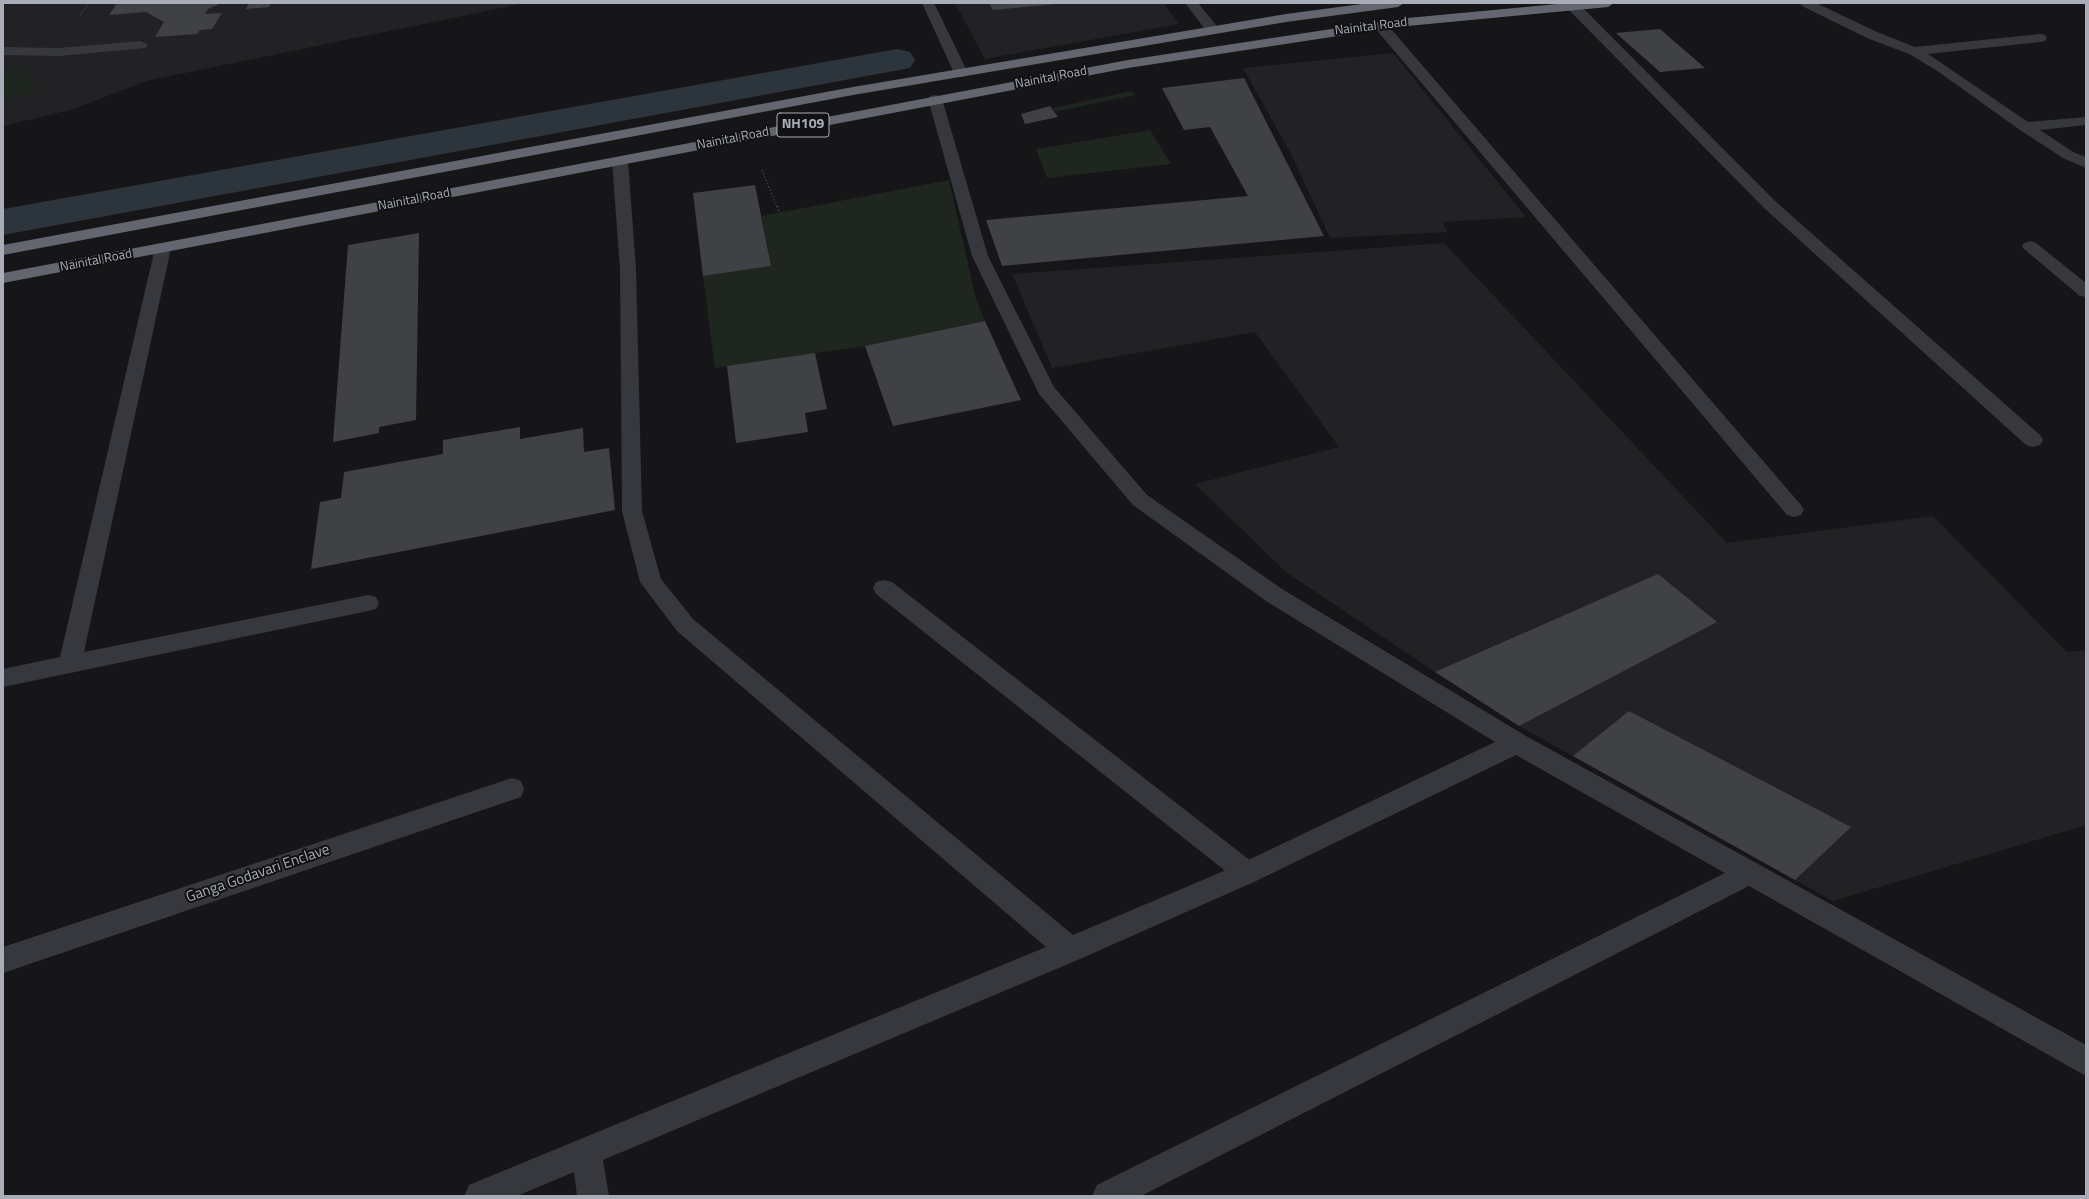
<!DOCTYPE html>
<style>
body{margin:0}
#map{position:relative;width:2089px;height:1199px;overflow:hidden;background:#161618;font-family:"Titillium Web",sans-serif}
canvas{display:block}
.frame{position:absolute;inset:0;border:4px solid #a8adb8;pointer-events:none}
</style>
<div id="map">
<canvas width="2089" height="1199"></canvas>
<div class="frame"></div>
</div>
<script>
const c = document.querySelector('canvas').getContext('2d');
c.lineJoin = 'round';
function fill(path, color) { c.fillStyle = color; c.fill(path, 'evenodd'); }
const shape = rows => new Path2D(rows.map(r => 'M' + r).join(''));
function strokePath(path, color, width, dash) { c.strokeStyle = color; c.lineWidth = width; c.lineCap = dash ? 'butt' : 'round'; c.setLineDash(dash || []); c.stroke(path); }
function label(font, color, halo, rows, align = 'center') {
  c.font = font + ' "Titillium Web",sans-serif'; c.lineWidth = 4; c.setLineDash([]); c.textBaseline = 'middle'; c.strokeStyle = halo; c.fillStyle = color; for (const [text, x, y, turn = 0] of rows) {
    c.save(); c.translate(x, y); c.rotate((+turn || 0) * Math.PI / 180); c.textAlign = isNaN(turn) ? turn : align; if (halo) c.strokeText(text, 0, 0); c.fillText(text, 0, 0); c.restore();
  }
}
fill(shape([
 [3,3,517,3,516,5,146,81,74,109,3,126],
 [955,3,1164,3,1179,24,985,59],
 [1393,53,1526,217,1443,222,1447,232,1330,238,1291,154,1243,68],
 [1444,243,1727,543,1933,516,2067,652,2086,650,2086,825,1833,901,1519,726,1435,672,1286,572,1195,484,1339,447,1255,332,1052,368,1012,274]
]), '#222225');
fill(shape([
 [28,65,34,92,3,99,3,71],
 [1132,91,1135,95,1055,112,1052,108],
 [1150,130,1171,164,1047,178,1036,149],
 [949,180,976,299,985,321,865,346,715,368,703,276,771,266,762,216]
]), '#1e261f');
fill(shape([
 [897,49,910,52,915,60,910,68,3,235,3,209,897,49]
]), '#2c353c');
fill(shape([
 [117,3,222,3,208,9,205,14,222,13,212,29,200,30,197,34,155,37,164,22,146,12,109,15],
 [249,3,271,3,269,7,246,9],
 [989,3,1055,3,1056,4,993,10],
 [1660,29,1705,68,1660,72,1616,33],
 [1244,78,1324,236,1002,266,986,220,1248,196,1210,127,1184,130,1162,88],
 [1050,106,1058,117,1025,124,1021,114],
 [755,185,771,266,703,276,693,193],
 [419,233,416,420,379,427,379,433,333,442,348,245],
 [985,321,1021,400,893,426,865,346],
 [815,353,827,409,805,413,808,432,736,443,727,366],
 [520,427,520,439,583,428,584,452,609,448,615,510,311,569,320,502,341,498,344,472,443,454,443,440],
 [1658,574,1717,622,1519,726,1435,672],
 [1629,711,1851,827,1795,880,1573,756]
]), '#404145');
strokePath(shape([
 [80,15,89,3],
 [762,170,777,207]
]), '#3d3f44', 1.5, [1.5, 2]);
strokePath(shape([
 [777,206,780,214]
]), '#3d3f44', 2, [1.5, 2.5]);
fill(shape([
 [141,41,148,45,146,48,59,56,3,55,3,47,59,48,141,41],
 [884,580,892,582,1256,865,1260,873,1256,881,1247,885,1238,881,876,594,873,588,876,582,884,580]
]), '#37383d');
fill(shape([
 [922,3,934,3,968,73,966,76,961,77,956,76,954,73,922,3],
 [1185,3,1198,3,1220,30,1218,33,1208,33,1185,3],
 [1574,3,1579,4,1775,201,2040,435,2043,440,2040,445,2033,447,2026,445,1763,207,1569,10,1568,7,1574,3],
 [1800,3,1816,3,1877,32,1915,47,2040,34,2045,35,2047,38,2045,41,2040,42,1928,54,2028,122,2086,117,2086,125,2040,130,2073,152,2086,157,2086,168,2063,158,2020,130,1936,70,1909,54,1867,38,1802,6,1800,3],
 [1380,21,1385,22,1801,505,1804,510,1801,515,1794,517,1787,515,1375,28,1373,25,1380,21],
 [935,95,940,96,942,99,988,256,1054,387,1147,495,1282,589,1526,736,2086,1045,2086,1076,1749,886,1141,1196,1092,1196,1097,1185,1725,873,1516,755,1256,881,1080,959,603,1160,609,1196,577,1196,574,1172,517,1196,464,1196,469,1185,1046,947,677,631,640,582,622,511,620,269,612,161,615,158,625,158,628,161,636,269,642,511,661,579,693,619,1073,935,1238,865,1495,742,1266,601,1133,505,1039,394,972,256,928,99,930,96,935,95],
 [2030,241,2036,243,2086,283,2086,297,2080,296,2024,249,2022,246,2024,243,2030,241],
 [163,243,169,244,171,248,84,652,368,595,376,597,379,603,376,609,368,611,3,687,3,669,60,657,155,248,157,244,163,243],
 [512,778,521,781,524,789,521,797,3,973,3,947,512,778]
]), '#37383d');
fill(shape([
 [1369,3,1404,3,1398,7,1286,22,853,95,3,255,3,245,853,87,1286,14,1369,3],
 [1568,3,1614,3,1608,7,1397,27,1128,68,3,283,3,273,1128,60,1397,19,1568,3]
]), '#63666e');
label('13px', '#a8adb8', '#111113', [
 ["Nainital Road",1371,27,-7],
 ["Nainital Road",1051,78,-11],
 ["Nainital Road",733,139,-11],
 ["Nainital Road",414,200,-11],
 ["Nainital Road",96,261,-11]
]);
for (const [x, y, w] of [
 [803,125,52]
]) { const box = new Path2D(); box.roundRect(x - w / 2, y - 12, w, 24, 3); c.fillStyle = '#111113'; c.fill(box); strokePath(box, '#a8adb8', 1); }
label('bold 14px', '#a8adb8', null, [
 ["NH109",803,125]
]);
label('15px', '#a8adb8', '#111113', [
 ["Ganga Godavari Enclave",258,874,-19]
]);
</script>
